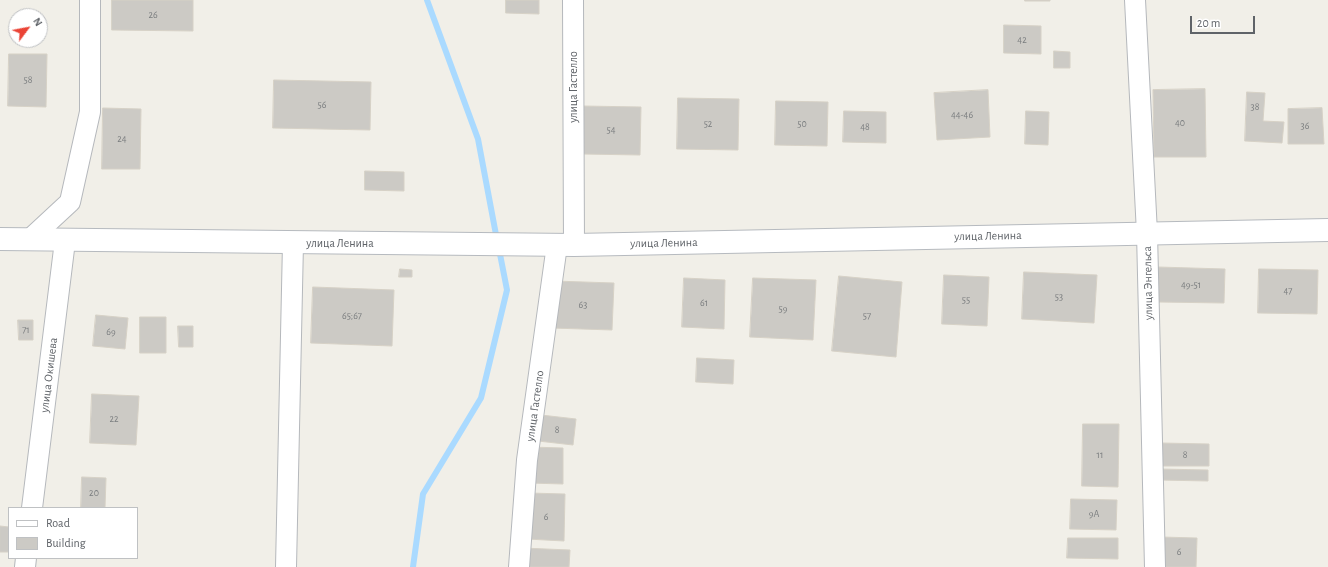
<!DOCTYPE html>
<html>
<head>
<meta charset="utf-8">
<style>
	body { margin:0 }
	#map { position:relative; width:1328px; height:567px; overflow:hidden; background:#f1efe8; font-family:"Alegreya Sans",sans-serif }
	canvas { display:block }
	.legend { position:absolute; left:8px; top:507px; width:130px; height:52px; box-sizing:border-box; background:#fff; border:1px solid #bfc1c3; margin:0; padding:5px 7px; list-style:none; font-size:12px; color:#5f6368 }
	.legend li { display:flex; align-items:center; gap:8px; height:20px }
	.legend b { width:20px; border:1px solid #bfc1c3 }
	.north { position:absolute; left:8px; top:8px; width:40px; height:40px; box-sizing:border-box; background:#fff; border:1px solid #bfc1c3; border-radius:50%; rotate:58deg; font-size:11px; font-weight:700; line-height:16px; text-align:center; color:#5f6368 }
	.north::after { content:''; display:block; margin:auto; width:14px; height:18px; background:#ea4335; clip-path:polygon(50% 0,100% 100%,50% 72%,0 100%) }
	.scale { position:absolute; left:1190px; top:16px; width:65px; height:18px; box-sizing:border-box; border:2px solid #5f6368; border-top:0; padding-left:5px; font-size:12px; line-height:14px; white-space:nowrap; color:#5f6368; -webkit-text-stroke:3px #fff; paint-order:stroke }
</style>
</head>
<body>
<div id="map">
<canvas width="1328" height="567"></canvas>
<ul class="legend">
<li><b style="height:5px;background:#fff"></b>Road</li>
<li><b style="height:11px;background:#cccac5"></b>Building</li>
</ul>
<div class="north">N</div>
<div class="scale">20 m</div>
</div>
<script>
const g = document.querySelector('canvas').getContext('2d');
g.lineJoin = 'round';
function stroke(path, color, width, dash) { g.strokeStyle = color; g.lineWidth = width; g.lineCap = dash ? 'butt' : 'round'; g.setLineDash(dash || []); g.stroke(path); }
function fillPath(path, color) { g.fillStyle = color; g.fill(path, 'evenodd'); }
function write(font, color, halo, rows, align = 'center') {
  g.font = font + ' "Alegreya Sans",sans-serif'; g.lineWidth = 3; g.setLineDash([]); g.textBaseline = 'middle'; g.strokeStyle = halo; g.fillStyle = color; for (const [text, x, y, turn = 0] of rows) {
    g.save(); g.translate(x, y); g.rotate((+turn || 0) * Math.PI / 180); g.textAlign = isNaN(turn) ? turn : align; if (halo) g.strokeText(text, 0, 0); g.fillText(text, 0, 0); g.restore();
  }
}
stroke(new Path2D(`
	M427,0l51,139 19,101
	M413,567l10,-73 58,-96 26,-108 -8,-41`), '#aadaff', 6);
const building = new Path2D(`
	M112,0h81v31l-81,-1z
	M506,0h33v14l-33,-1z
	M1025,0h25v1h-25z
	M1004,25l37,1v28l-37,-1z
	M1054,51l16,1v16h-16z
	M9,54h38l-1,53 -38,-1z
	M274,80l97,2 -1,48 -97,-2z
	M1205,89l1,68h-52l-1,-67z
	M988,90l2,47 -53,3 -3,-47z
	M1247,92l18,1 -2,28 21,1 -2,21 -37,-2z
	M678,98l61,1 -1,51 -61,-1z
	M776,101l52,1 -1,44 -52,-1z
	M583,106l58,1 -1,48 -58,-1z
	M103,108l38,1 -1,60h-38z
	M1322,108l2,36h-36v-35z
	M844,111l42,1v31l-43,-1z
	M1026,111l23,1 -1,33 -23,-1z
	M365,171l39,1v19l-39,-1z
	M1158,267l67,2 -1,34 -66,-1z
	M400,269l12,1v7h-13z
	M1259,269l59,1 -1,44 -59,-1z
	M1024,272l73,3 -3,48 -72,-4z
	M944,275l45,2 -2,49 -45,-2z
	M839,276l63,6 -6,75 -64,-6z
	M684,278l41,2 -1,49 -42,-2z
	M753,278l63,2 -3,60 -63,-3z
	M554,281l60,2 -2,47 -60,-2z
	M313,287l81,3 -2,56 -81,-3z
	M96,315l32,3 -3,31 -32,-3z
	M140,317h26v36h-26z
	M18,320h15v20h-14z
	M178,326h15v21h-14z
	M697,358l37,2 -1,24 -37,-2z
	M92,394l47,2 -3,49 -46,-2z
	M541,415l35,4 -3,26 -35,-4z
	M1083,424h36l-1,63 -36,-1z
	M1161,443l48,1v22h-49z
	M530,447l33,1v36l-34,-1z
	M1159,469l49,1v11l-49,-1z
	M82,477l24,1 -1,30h-24z
	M529,493l36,1 -1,47 -37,-2z
	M1071,499l46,1 -1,30 -46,-1z
	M0,526l9,1v25h-9z
	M1161,537l36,1 -1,29h-35z
	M1068,538h50v21l-51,-1z
	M522,548l48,2 -1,17h-48z`);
fillPath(building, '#cccac5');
stroke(building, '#d6d1c6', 1);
const street = new Path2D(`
	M573,0l1,245
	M1135,0l12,233 8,334
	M29,240l41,-38 20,-90v-112
	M32,508l33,-267
	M25,567l1,-9
	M286,567l7,-324
	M519,567l8,-107 30,-215`);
const secondary = new Path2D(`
	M0,239l574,6 754,-15`);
stroke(street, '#b5b8bc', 22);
stroke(secondary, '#b6babf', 24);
stroke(street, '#fff', 20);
stroke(secondary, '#fff', 22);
write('10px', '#7a7d7f', null, [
	["26",153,15],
	["42",1022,40],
	["58",28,80],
	["56",322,105],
	["38",1255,107],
	["44-46",962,115],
	["40",1180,123],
	["52",708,124],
	["50",802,124],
	["36",1305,126],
	["48",865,127],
	["54",611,130],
	["24",122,139],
	["49-51",1191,285],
	["47",1288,291],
	["53",1059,297],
	["55",966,300],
	["61",704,303],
	["63",583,305],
	["59",783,309],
	["65;67",352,316],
	["57",867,316],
	["71",26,330],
	["69",111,332],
	["22",114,419],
	["8",557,430],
	["11",1100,455],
	["8",1185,455],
	["20",94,493],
	["9А",1094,514],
	["6",546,517],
	["6",1179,552]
]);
write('12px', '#5f6368', '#fff', [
	["улица Гастелло",573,87,-90],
	["улица Ленина",988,236,-1],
	["улица Ленина",340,243],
	["улица Ленина",664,243,-1],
	["улица Энгельса",1148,283,-91],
	["улица Окишева",49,375,-83],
	["улица Гастелло",535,406,-82]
]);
</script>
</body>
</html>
